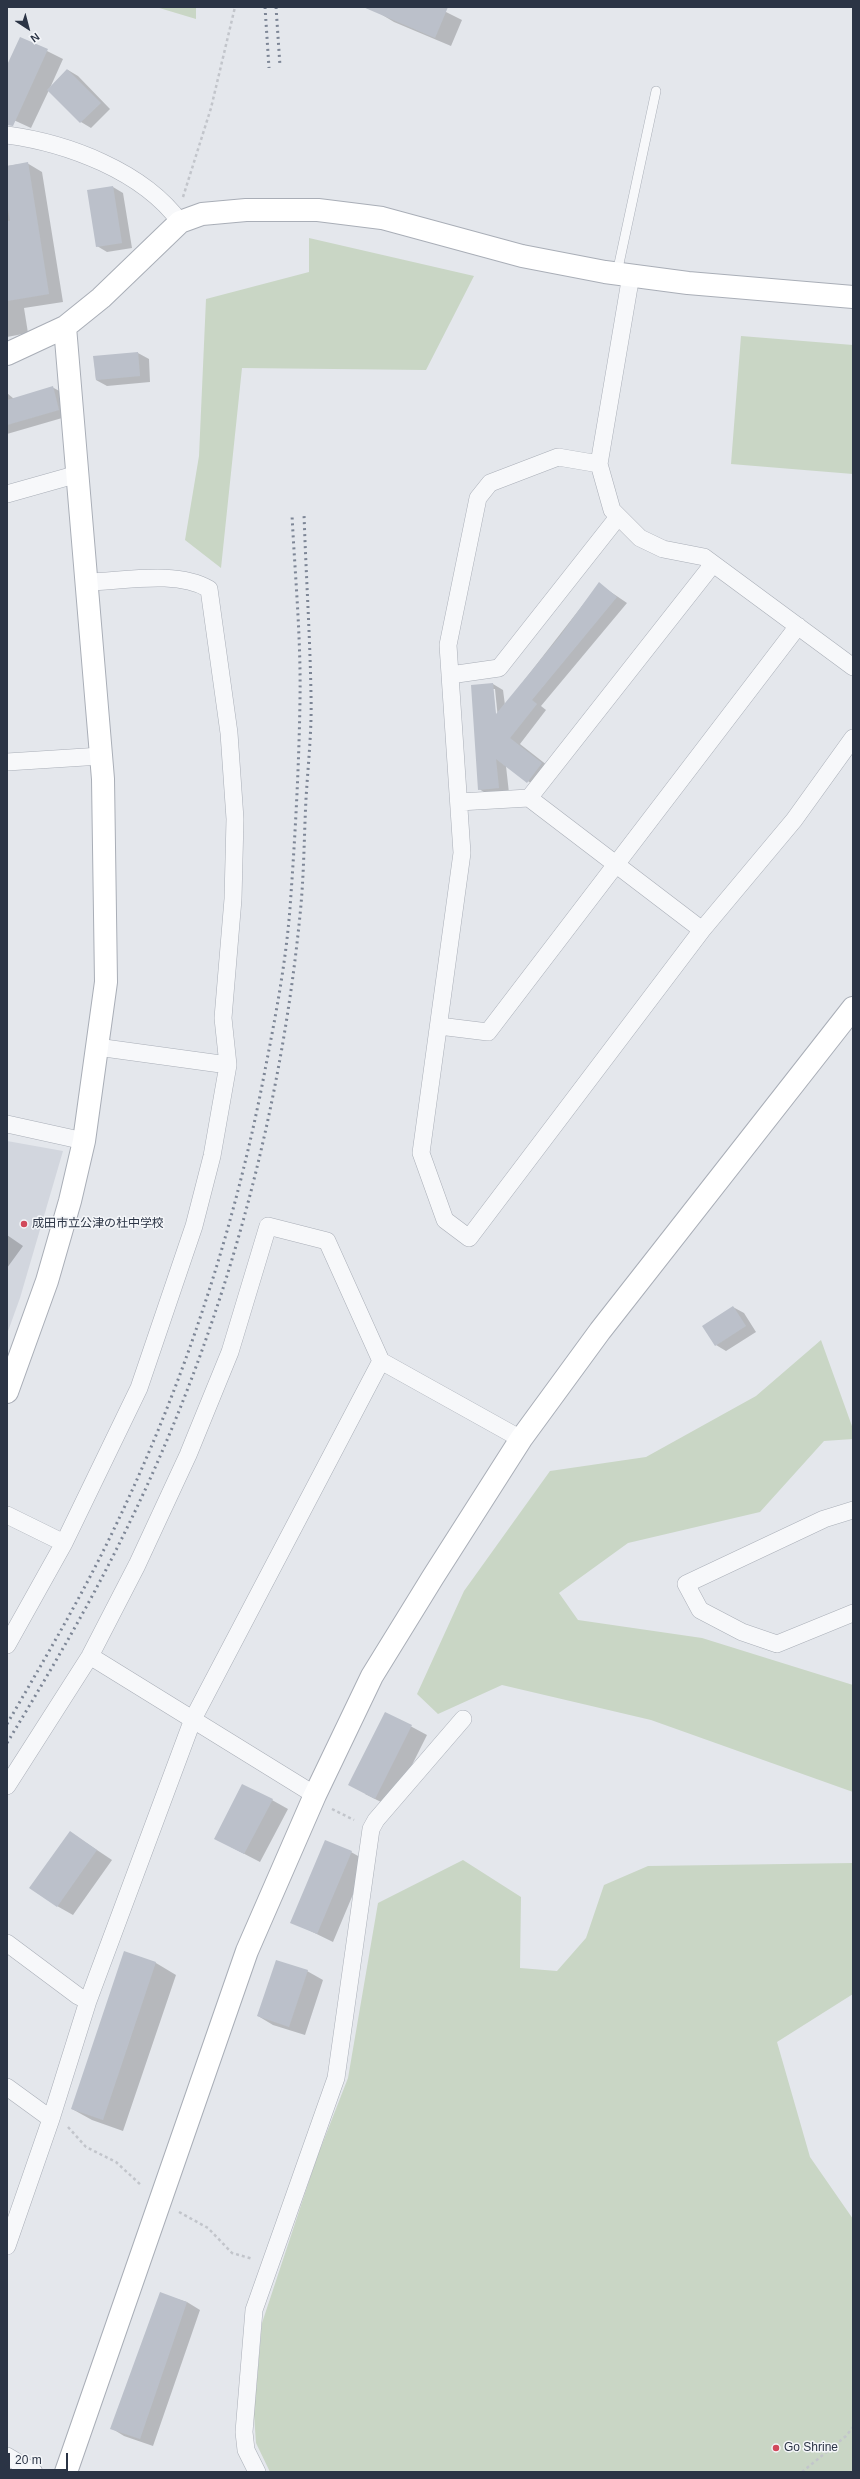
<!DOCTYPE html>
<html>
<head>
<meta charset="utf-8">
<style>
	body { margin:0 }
	#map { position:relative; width:860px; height:2479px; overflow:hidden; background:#e4e7ec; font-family:Arial,sans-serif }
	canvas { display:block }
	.frame { position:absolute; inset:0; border:8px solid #2b3445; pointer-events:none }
	.north { position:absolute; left:8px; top:8px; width:40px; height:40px; -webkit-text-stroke:3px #f4f6f9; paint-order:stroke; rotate:144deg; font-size:11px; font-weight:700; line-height:16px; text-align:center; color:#2b3445 }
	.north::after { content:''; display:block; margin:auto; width:14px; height:18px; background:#2b3445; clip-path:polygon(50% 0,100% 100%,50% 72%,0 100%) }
	.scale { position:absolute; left:8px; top:2453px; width:60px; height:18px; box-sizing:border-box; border:2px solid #2b3445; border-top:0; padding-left:5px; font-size:12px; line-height:14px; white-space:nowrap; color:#2b3445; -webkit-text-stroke:3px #f4f6f9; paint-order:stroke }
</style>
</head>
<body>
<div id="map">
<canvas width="860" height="2479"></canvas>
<div class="frame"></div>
<div class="north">N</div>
<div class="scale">20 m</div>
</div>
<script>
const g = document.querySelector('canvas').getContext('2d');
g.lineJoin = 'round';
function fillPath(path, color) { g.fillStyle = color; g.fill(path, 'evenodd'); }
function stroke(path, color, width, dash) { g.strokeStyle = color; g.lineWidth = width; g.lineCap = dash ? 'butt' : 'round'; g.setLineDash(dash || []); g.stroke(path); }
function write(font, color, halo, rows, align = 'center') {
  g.font = font + ' Arial,"Noto Sans JP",sans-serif'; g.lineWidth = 3; g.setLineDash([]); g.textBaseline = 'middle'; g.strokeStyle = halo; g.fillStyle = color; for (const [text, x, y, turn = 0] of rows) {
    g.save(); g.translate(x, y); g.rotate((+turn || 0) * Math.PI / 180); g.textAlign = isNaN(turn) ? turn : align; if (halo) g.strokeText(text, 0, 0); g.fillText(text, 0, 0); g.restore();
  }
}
fillPath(new Path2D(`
	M7,1141l56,10 -43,147 -13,36z`), '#d2d6de');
fillPath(new Path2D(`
	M156,7h40v12z
	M309,238l165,38 -48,94 -184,-2 -21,200 -36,-28 14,-84 7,-157 103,-27z
	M741,336l112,9v129l-122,-10z
	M821,1340l32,89v10l-29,2 -64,71 -132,31 -69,50 19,27 124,18 151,47v107l-202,-72 -149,-35 -64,29 -21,-20 47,-103 86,-120 96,-14 110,-61z
	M463,1860l58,37 -1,71 37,3 29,-33 18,-53 44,-19 205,-3v131l-76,48 33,115 43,62v253h-583l-14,-29 -2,-29 8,-91 54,-163 32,-82 30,-175z`), '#c9d6c5');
fillPath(new Path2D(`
	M381,7h55l26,13 -11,26 -57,-24 -15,-9z
	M21,38l42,21 -13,29 18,-18 10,6 32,33 -19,19 -10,-6 -32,-32 -18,38 -24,-11v-49z
	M27,163l15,9 21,130 -39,6 4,25 -21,4v-171z
	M113,187l10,6 9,55 -25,4 -10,-6z
	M138,353l11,6 1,23 -43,4 -11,-6 -2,-23z
	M52,387l11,6 6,23 -62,18v-41l7,6z
	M599,584l28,19 -86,103 5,4 -26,34 32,25 -14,19 -32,-22 3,27 -20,2 -10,-6 14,-105 10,6 2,15zM493,689h2l3,30h-2z
	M7,1235l16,11 -16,22z
	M733,1307l11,6 12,19 -30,19 -10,-6z
	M386,1713l41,22 -36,72 -26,-13z
	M272,1800l16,9 -28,53 -29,-15z
	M70,1832l42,28 -39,55 -16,-9z
	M351,1852l16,9 -34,81 -41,-20z
	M125,1953l31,10 20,12 -53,156 -31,-11 -20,-11z
	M307,1971l16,9 -18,55 -32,-10 -15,-9z
	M161,2294l26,8 13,8 -47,136 -29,-10 -13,-8z`), '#0003');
fillPath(new Path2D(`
	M363,7h85l-13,31z
	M20,37l28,12 -35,77 -6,-1v-60z
	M67,69l34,34 -21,20 -33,-33z
	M28,162l21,132 -42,7v-80h3l-3,-18v-37z
	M113,186l9,57 -26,4 -9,-57z
	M138,352l2,24 -44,4 -3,-24z
	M53,386l6,24 -52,15v-25z
	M599,582l18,15 -85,103 5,4 -27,34 32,25 -15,20 -31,-24 3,29 -21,2 -7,-105 22,-2 3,31 64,-78z
	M733,1306l13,20 -31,20 -13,-20z
	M385,1712l27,13 -37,74 -27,-14z
	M242,1784l31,15 -29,55 -30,-15z
	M70,1831l27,19 -40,57 -28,-19z
	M325,1840l27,11 -35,83 -27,-11z
	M124,1951l32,11 -53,158 -32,-11z
	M276,1960l32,10 -19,57 -32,-11z
	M160,2292l27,10 -47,137 -30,-10z`), '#bbc0ca');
const lane = new Path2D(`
	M617,273l39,-182`);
const street = new Path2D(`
	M7,135c60,8 136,36 173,87
	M631,275l-32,189 13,46 28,28 23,11 41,8 149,110
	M599,464l-41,-7 -68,26 -12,15 -30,147 14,208 -41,300 24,67 24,18 233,-308 92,-110 59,-82
	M7,494l71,-20
	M450,675l49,-7 119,-151
	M7,762l94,-6
	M529,798l173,132
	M459,802l70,-4 184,-234
	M439,1026l49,6 310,-406
	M97,1047l131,18
	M7,1124l77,17
	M853,1510l-29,9 -138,65 14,26 42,22 35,12 76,-31
	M7,1515l57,28
	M7,1645l57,-102 75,-155 55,-162 18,-70 16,-91 -5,-47 10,-119 2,-80 -6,-86 -20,-144c-32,-19 -85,-8 -121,-7
	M90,1656l225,139
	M7,1786l83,-130 47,-91 51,-110 42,-103 38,-126 59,15 54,120 140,78
	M7,1943l71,53 10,5
	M7,2087l44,32
	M7,2246l44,-127 37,-118 105,-282 188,-358
	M7,2456l27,16
	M257,2472l-11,-22 -2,-18 10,-122 82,-232 35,-249 5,-9 87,-101`);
const secondary = new Path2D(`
	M7,354l58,-27 36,-29 79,-76 22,-8 44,-4h72l64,8 140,38 83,16 83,11 165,14
	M7,1392l40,-111 23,-80 14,-60 22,-159 -3,-203 -38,-452
	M66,2472l181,-521 68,-156 57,-119 61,-99 88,-138 79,-108 253,-323`);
stroke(lane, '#a9aeb7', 10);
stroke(street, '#a9aeb7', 18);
stroke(secondary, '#a9aeb7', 24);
stroke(new Path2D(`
	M183,197l28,-89 24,-101
	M332,1809l22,11
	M68,2127l18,20 30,15 26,24
	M179,2212l29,16 24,25 21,6
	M802,2472l44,-36 7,-9`), '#c2c5cb', 2.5, [3, 3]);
stroke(lane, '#f7f8fa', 9);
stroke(street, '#f7f8fa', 17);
stroke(secondary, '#fff', 22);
stroke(new Path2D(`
	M265,7l4,61
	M276,7l4,59
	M7,1724c37,-64 75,-128 107,-195 71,-147 122,-304 152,-464 10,-51 20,-104 24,-157 5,-69 9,-140 10,-209 1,-61 -5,-124 -8,-184
	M7,1743c41,-68 82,-137 117,-209 95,-192 155,-405 176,-619 4,-38 4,-77 6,-116 2,-34 6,-69 5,-104 -1,-60 -5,-120 -7,-181`), '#7d8696', 3, [2, 4]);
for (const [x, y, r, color] of [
	[24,1224,4,"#d1495b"],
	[776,2448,4,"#d1495b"]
]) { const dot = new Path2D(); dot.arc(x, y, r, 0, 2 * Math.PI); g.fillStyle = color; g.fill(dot); stroke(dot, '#f4f6f9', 1.5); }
write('12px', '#2b3445', '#f4f6f9', [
	["成田市立公津の杜中学校",32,1224],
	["Go Shrine",784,2448]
], 'left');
</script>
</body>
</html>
